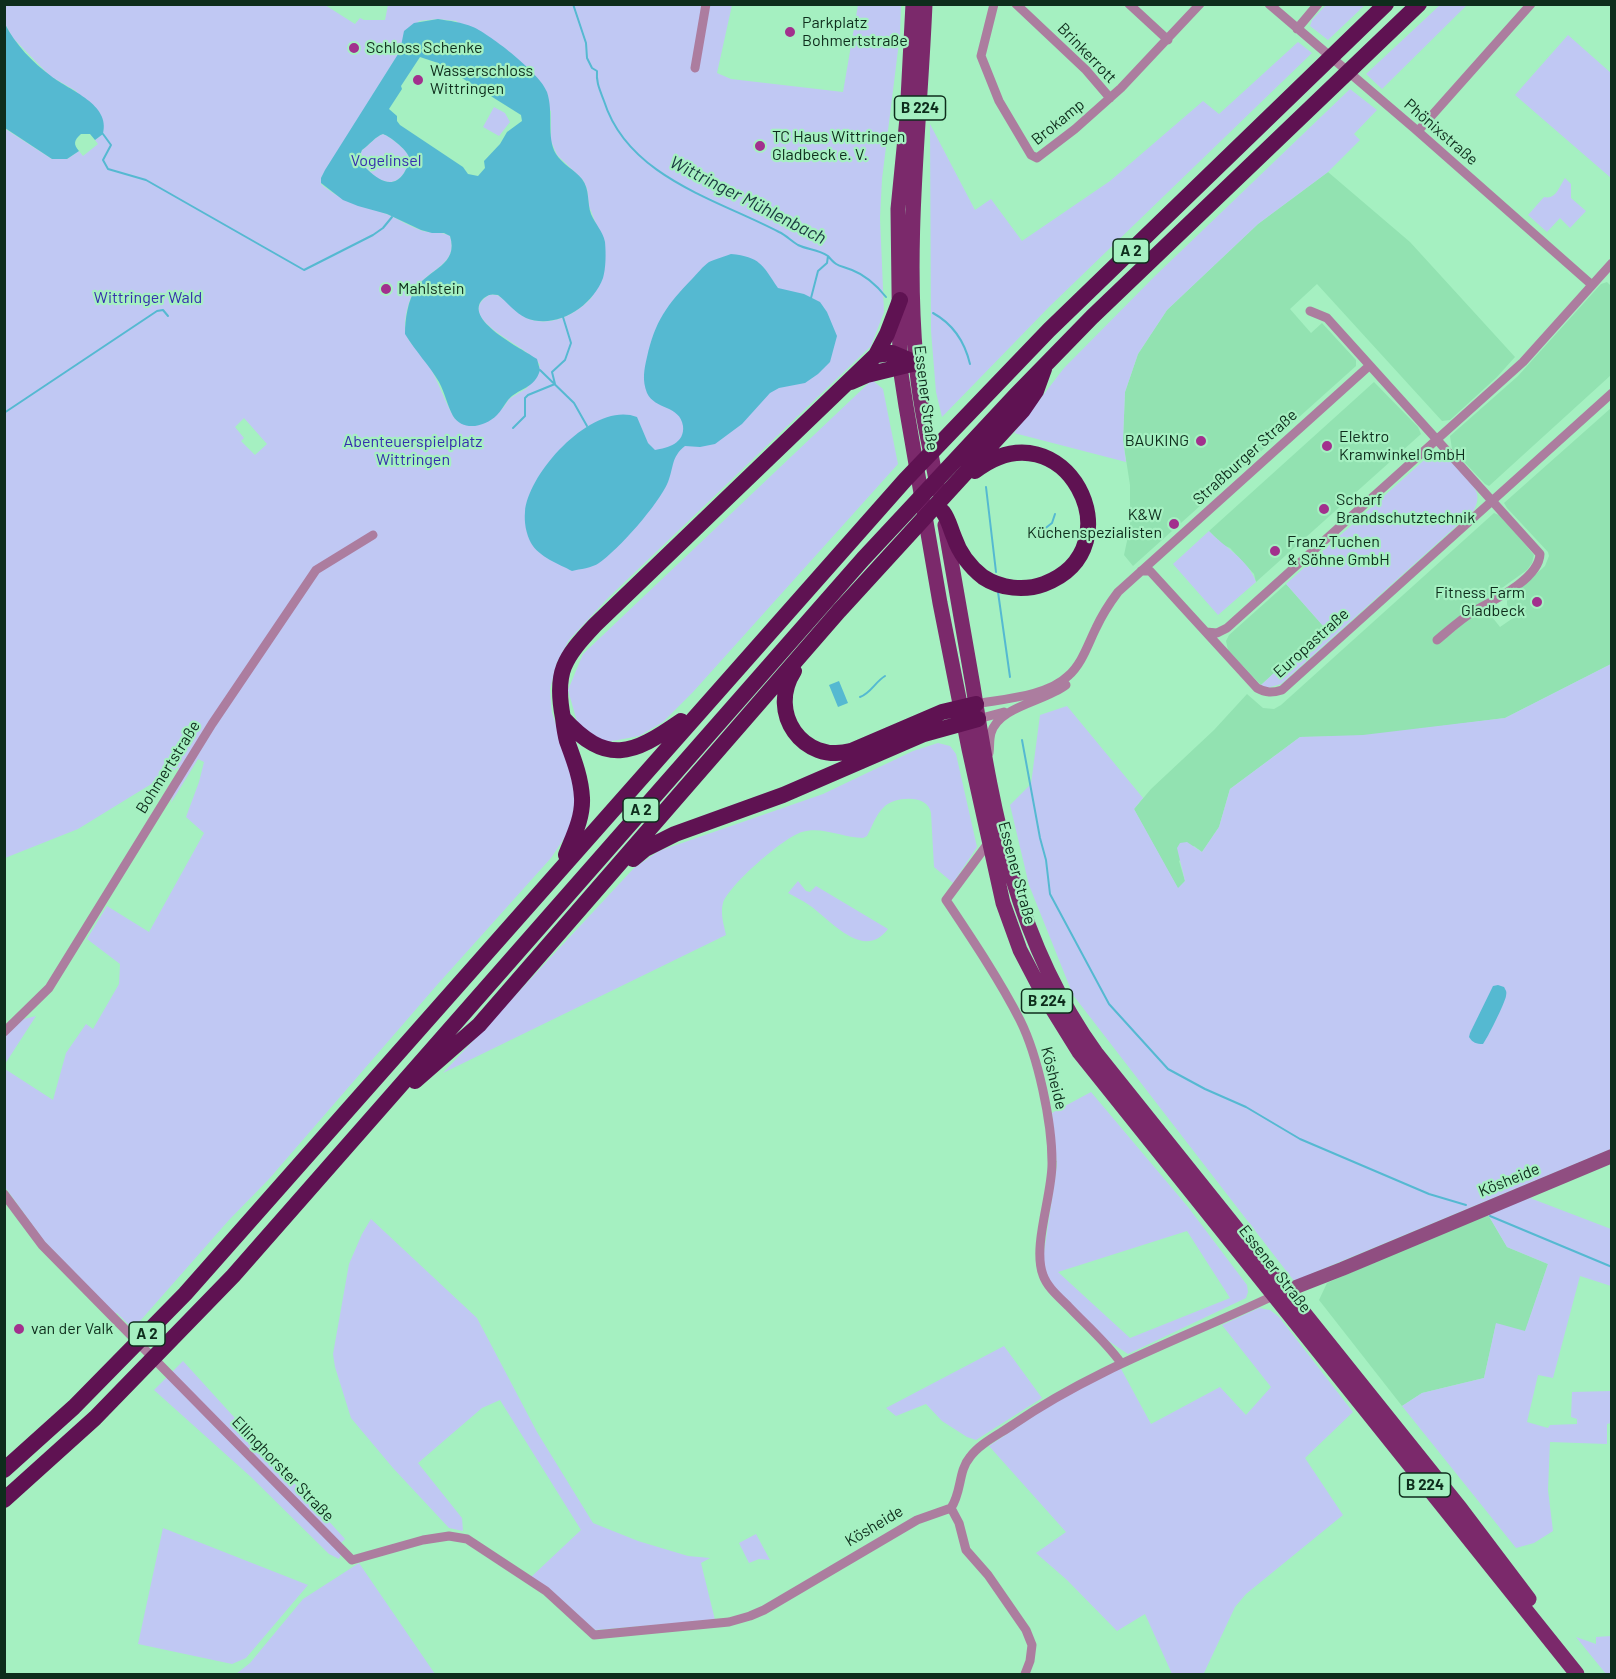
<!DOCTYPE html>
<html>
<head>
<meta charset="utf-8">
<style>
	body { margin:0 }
	#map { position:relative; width:1616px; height:1679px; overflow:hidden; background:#a5f0c1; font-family:Barlow,sans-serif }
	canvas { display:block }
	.frame { position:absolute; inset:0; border:6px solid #0e2d1c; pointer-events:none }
</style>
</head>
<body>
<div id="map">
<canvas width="1616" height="1679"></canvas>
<div class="frame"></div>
</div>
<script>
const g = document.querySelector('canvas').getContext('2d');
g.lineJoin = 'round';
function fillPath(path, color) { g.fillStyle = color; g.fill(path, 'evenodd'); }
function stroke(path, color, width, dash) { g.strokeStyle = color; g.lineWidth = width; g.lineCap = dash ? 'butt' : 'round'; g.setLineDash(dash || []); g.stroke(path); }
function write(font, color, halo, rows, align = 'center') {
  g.font = font + ' Barlow,sans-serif'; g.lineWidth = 4.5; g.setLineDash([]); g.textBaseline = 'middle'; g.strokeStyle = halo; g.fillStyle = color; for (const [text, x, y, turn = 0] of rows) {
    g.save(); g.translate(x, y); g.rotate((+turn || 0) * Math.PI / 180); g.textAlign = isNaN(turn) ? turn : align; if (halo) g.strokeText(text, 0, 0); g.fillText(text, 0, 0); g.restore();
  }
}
fillPath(new Path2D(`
	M1328,172l82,70 105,115 -18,20 -47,43 -8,1 -125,-137 -27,25 21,24 11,-10 34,37v6l-223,200 -9,-11 6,-28v-42l-7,-45 2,-48 13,-38 29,-44 91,-86z
	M1607,282l4,4v89l-122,111 -4,-2 -33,-35 -2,-13 68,-60 83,-92z
	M1374,382l44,45 3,7 -165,148 -2,-8 -24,-26 -7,-3 -14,-14z
	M1611,408v256l-106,54 -142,18 -63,1 -70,52 -11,38 -17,25 -8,-6 -15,15 6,20 -7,8 -44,-80 17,-20 63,-59 33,-36 16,14 11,1 7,-4 213,-192 7,3 33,39 -2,8 -5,7 -46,33 19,24 16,-11 -9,-11v-5l38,-34 4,-10 -1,-4 -41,-44 -3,-5z
	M1286,584l38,43 -63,58 -33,-35 -2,-9 3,-6z
	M1487,1213l20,34 41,17 -23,68 -29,-8 -12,54 -62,15 -20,13 -83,-106 8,-17z`), '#92e2b1');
fillPath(new Path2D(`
	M5,5h320l30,19 5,-6 4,2h21l3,-15 5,1 1,-1h338l-15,68 14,6 112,13 15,-87h43l-1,29 -18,145 -2,39 4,94 -13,34 -263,252 -39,42 -12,22 -7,27 2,24 21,61 2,26 -4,28 -20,30 -114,127 -168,194 -40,41 -96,109 -16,-16 -2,1 -71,-73 -39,-54v-118l48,31 13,-47 20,-29 7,5 26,-45 1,-20 -33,-25 20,-33 42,26 55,-99 -18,-16 13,-35 5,-20 -6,-3 -27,44 8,-36 -101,62 -73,29 -1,-730 48,31h15l12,-8 4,5 15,-12 -3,-4 8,-6 -27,-43 -26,-15 -37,-38 -8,-14zM438,19l18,2 95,90v30l6,14 26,25 4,9 2,17 7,18 -4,73c-17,19 -48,34 -72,17 -10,-7 -18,-22 -31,-19 -39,24 43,52 51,70l-13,23 -18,11 -6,9 -48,11c-10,-17 -17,-38 -26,-54 -7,-13 -24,-22 -24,-39 0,-13 5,-30 12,-40 14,-17 42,-23 33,-50 -8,-5 -18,-2 -27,-5 -12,-4 -23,-11 -34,-16 -27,-11 -45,-11 -68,-31v-6l98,-157zM244,418l23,26 -12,11 -14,-14 3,-3 -9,-11z
	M1326,5v-1l39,1 -37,35 -18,-14 2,-6z
	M1440,5h27l-85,84 -16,-15z
	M1568,35l43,38v105l-96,-83z
	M1298,42l14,11 -263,254 -107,110 -6,-25 -5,-61 -1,-207 45,86 16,-11 31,42 88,-60 93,-80 16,13z
	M1350,89l27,21 -23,24 6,6 -32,32 -70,52 -91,86 -29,44 -13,38 -2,48 3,22 -112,-29 50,-65 91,-92z
	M494,107l11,6 5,9 -11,14 -16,-9z
	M383,134c8,3 26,17 27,26 0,4 -4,9 -6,13 -11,16 -25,8 -36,-3 -7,-6 -10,-12 -6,-20 7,-5 14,-14 21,-16z
	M1565,178l6,6v14l15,13 -16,17 -10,-10 -13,14 -19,-17 16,-18c12,3 15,-10 21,-19z
	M872,380l11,9 15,75 -205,228 -30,30 -24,14 -37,7 -24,-18 -10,-35 15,-36z
	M1438,452c10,4 33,28 38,39 3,6 1,13 -2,19l-193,174 -14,4 -6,-3 63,-58 -38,-43 146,-131z
	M1209,531c15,16 40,29 47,51l-38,33 -45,-51z
	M1611,664v485l-317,132 -221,-286 -44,-110 -19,-80 21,-21 9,-69 27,-9 76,92 -9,11 44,79 7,-7 -8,-33 3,-5 7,-1 15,10 17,-25 11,-38 70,-52 63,-2 142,-17z
	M938,743l12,3 6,8 21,93 -24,36 -19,-16 -3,-54c-3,-20 -38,-16 -47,-6 -8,7 -12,20 -17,29l-4,2c-20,0 -41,-12 -61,-6 -18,5 -73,53 -79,71 -3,11 1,22 3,32l-283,138 191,-205 25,-17 164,-57 90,-43z
	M798,881l8,10 4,1 6,-6 72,43c-25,33 -58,-10 -79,-24 -7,-5 -14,-8 -21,-12z
	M36,1016l-31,48 1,-31 18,-14z
	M1091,1092l97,115 59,78 1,7 -2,6 -118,56 -21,-14 -54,-54 -8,-13 -2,-14 14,-94 -5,-52zM1187,1231l43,67 -100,40 -72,-66z
	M1530,1198l81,31v57l-31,-10 -27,102 -15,-3 -11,47 21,6 2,-3 27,-1v-5l-6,-2 1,-25 39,-1v32l-4,1v20l-57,-2 -2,48 5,41 -19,12 -18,5 -114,-142 20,-13 62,-15 12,-55 29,8 23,-67 -41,-17 -20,-34z
	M371,1219l106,99 60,114 56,91 45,18 50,15 22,2 -9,5 14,57 -120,10 -64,-53 50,-47 -81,-130 -18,8 -64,55 44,55 1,13 -14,-3 -56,-60 -42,-50 -16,-51 -2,-13 16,-90 13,-30z
	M1259,1308l11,2 9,7 74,95 -48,46 38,57 -97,79 -11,13 -31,66 -32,1 -27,-60 -28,17 -50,-51 -31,-27 30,-21 -77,-86 61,-41 70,-38 31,57 69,-37 26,28 25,-28 -49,-62z
	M1004,1346l38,52 -66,42 -9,-3 -25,-16 -16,-17 -30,12 -10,-8z
	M183,1361l162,178 -9,9 5,6 -2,5 -10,-5 -78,-77 -97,-87z
	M163,1528l145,57 -62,73 -14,6 -94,-20z
	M756,1534l14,26 -11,-1 -10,4 -10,-20z
	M359,1563l76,111h-199l14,-11 53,-64z
	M1611,1636v38h-5l-30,-37 20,7v-7z`), '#c0c8f3');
fillPath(new Path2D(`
	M438,19c12,2 23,3 35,8 18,8 68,47 74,65 7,21 -1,45 9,62 6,10 19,16 26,25 8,10 5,24 9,35 4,10 12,17 14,28 1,11 1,26 -2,36 -11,29 -47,52 -77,40 -11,-5 -19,-16 -28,-23 -6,-1 -9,-1 -14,3 -24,21 39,51 53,61l3,11c-5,19 -22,18 -32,30 -4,5 -7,11 -11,15 -12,12 -34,17 -44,1 -6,-11 -8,-23 -14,-34 -10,-17 -23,-30 -34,-48 0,-15 3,-34 11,-46 13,-19 43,-23 34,-52l-6,-3h-12l-11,-3 -34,-16 -29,-8 -15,-6 -22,-17v-5l4,-8 75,-119 4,-20 10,-8zM420,57l18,6 83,52 1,6 -15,11 -7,12 -16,17 1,7 -7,8 -10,-2 -5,-7 -63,-42 -3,-4v-5l-8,-7 13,-20 -1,-3zM383,134c8,3 26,17 27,26 0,4 -4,9 -6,13 -11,16 -24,8 -36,-3 -7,-6 -10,-12 -6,-20 7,-5 14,-14 21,-16z
	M5,24c10,20 28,39 46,52 19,15 60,28 52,58l-8,6 -5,-6h-9c-7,6 -8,10 -2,17l-12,8h-15l-47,-31z
	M731,254c29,3 31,10 47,34l26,6 16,8 7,10 10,24 -7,26 -12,12 -13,9 -26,5 -9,5 -28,31 -27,20 -15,3 -15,-1c-14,11 -11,21 -17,36 -9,22 -50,68 -69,81 -7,5 -19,6 -27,8 -13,-7 -33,-14 -41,-28 -5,-9 -7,-21 -6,-31 3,-40 69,-112 112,-95l11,26 7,7c13,-2 30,-7 28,-24 -3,-21 -28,-16 -36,-33 -5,-13 -3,-23 0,-36 8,-36 20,-52 45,-78 5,-5 11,-13 17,-17 6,-3 15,-5 22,-8z
	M839,681l9,22 -10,4 -9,-22z
	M1498,985l6,2c2,4 3,4 2,9 -1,7 -19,43 -23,48 -7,0 -10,-1 -14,-7l1,-4 23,-47z`), '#55b9d1');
stroke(new Path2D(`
	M573,4l13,39 1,15 5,10 5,3c-1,12 3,19 7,30 24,76 112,98 175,131 7,3 12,9 19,13 10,5 20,4 30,11l-1,7 -9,8 -7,27
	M103,134l8,11 -8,15 5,9 38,11 158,90 69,-35 10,-7 9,-11
	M828,256c9,11 11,9 24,14 13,5 26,17 34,27
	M933,313c20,11 32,30 37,51
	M540,370l34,33 13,23
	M4,413l153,-102 6,-1 5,6
	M513,428l12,-12v-18l3,-3 27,-11 -3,-12 13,-12 6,-17 -8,-26
	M986,487l10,85
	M1038,534l14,-11 3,-9
	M998,592l12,85
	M860,697c11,-4 15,-15 25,-21
	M1022,740l18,98 6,22 4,34 59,110 59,65 37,20 41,18 54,32 129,55 37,11
	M1490,1216l122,51`), '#55b9d1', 2);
stroke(new Path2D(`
	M994,4l-13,52 18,45 32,54 6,3 38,-29 46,-41 79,-84
	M1016,4l70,66 24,28
	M1129,4l39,36
	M1269,4l145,124 178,157
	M1297,29l21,-25
	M695,68l11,-64
	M1418,131l113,-127
	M1310,311l17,7 213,236c-1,25 -46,46 -66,57 -13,8 -25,19 -37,29
	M1141,571h9l107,117c9,5 15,5 25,2l330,-297
	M1206,632l11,1 10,-5 296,-266 89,-99
	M976,704c27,-5 72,-8 92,-28 14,-12 20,-32 28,-48 6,-13 13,-24 22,-36l251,-226
	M978,719l26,-7
	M989,753c1,-6 0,-13 2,-20 8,-27 53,-31 75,-48
	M989,842l-43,58c26,39 53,79 74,120 18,36 32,102 32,142 1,31 -20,84 -9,113 4,12 16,22 25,31 18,19 38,36 53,57
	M4,1032l45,-44 163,-264 104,-154 57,-35
	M4,1194l38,51 310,315 71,-20 26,-4 18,3 79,52 48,44 135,-13 21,-6 14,-6 153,-90 34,-12c11,-16 7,-37 19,-51 10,-14 30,-23 44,-33 82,-56 170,-86 259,-128
	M951,1508l8,15 7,27 22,25 38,55 6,15 -2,16 -5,13`), '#ac7d9f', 9);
stroke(new Path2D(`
	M1278,1294l64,-25 270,-113`), '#904e81', 14);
stroke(new Path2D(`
	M913,4l-6,114 -9,91 2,158 6,39 34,197 29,146 34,154 17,47 23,44 36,58 498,622
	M925,4c-5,119 -20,237 -9,356 3,43 14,87 22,130
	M945,525c9,54 19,108 28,161 21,132 43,256 123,367l365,456 68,90`), '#7b296b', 15);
stroke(new Path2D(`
	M876,355l16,-2 24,10
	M851,382l16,-7 49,-12
	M943,512c6,8 7,16 11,25 5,15 16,30 29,40 18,12 42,14 61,7 95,-36 20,-182 -69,-113
	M794,671c-27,42 9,93 57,80l91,-39 34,-8
	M563,718c44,48 69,37 118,3
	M566,855c7,-18 17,-37 16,-57 -1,-20 -8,-38 -15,-57 -2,-7 -3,-15 -4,-23 -9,-46 1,-60 32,-93l281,-270 11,-21 13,-34
	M633,859l12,-10 30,-15 108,-39 141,-61 54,-15
	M415,1081l64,-56 360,-414 184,-201 13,-19 8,-22
	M4,1470l70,-63 111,-113 720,-814 144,-150 337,-326
	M4,1500l91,-82 138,-142 630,-717 153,-164 76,-78 327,-313`), '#5f1252', 16);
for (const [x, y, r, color] of [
	[790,32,6,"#a2308d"],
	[354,48,6,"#a2308d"],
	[418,80,6,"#a2308d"],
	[760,146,6,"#a2308d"],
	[386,289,6,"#a2308d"],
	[1201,441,6,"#a2308d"],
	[1327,446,6,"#a2308d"],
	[1324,509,6,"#a2308d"],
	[1174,524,6,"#a2308d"],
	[1275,551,6,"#a2308d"],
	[1537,602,6,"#a2308d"],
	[19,1329,6,"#a2308d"]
]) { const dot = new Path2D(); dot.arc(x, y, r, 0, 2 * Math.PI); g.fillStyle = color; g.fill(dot); stroke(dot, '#a5f0c1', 2); }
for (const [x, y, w] of [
	[920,108,51],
	[1131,251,36],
	[641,810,36],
	[1047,1001,51],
	[147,1334,36],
	[1425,1485,51]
]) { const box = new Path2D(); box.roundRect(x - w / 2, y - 12, w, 24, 4.5); g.fillStyle = '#a5f0c1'; g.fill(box); stroke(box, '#0e2d1c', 1.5); }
write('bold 15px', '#0e2d1c', null, [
	["B 224",920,108],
	["A 2",1131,251],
	["A 2",641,810],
	["B 224",1047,1001],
	["A 2",147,1334],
	["B 224",1425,1485]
]);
write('16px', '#0e2d1c', '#a5f0c1', [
	["Parkplatz",802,23],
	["Bohmertstraße",802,41],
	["Schloss Schenke",366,48],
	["Wasserschloss",430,71],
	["Wittringen",430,89],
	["TC Haus Wittringen",772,137],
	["Gladbeck e. V.",772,155],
	["Mahlstein",398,289],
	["Elektro",1339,437],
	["Kramwinkel GmbH",1339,455],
	["BAUKING",1189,441,"right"],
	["Scharf",1336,500],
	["Brandschutztechnik",1336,518],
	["K&W",1162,515,"right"],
	["Küchenspezialisten",1162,533,"right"],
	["Franz Tuchen",1287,542],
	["& Söhne GmbH",1287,560],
	["Fitness Farm",1525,593,"right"],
	["Gladbeck",1525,611,"right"],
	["van der Valk",31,1329]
], 'left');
write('16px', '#0e2d1c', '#a5f0c1', [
	["Brinkerrott",1087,53,46],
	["Brokamp",1058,122,-39],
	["Phönixstraße",1441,132,41],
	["Essener Straße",926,398,83],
	["Straßburger Straße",1245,457,-42],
	["Europastraße",1311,643,-42],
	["Bohmertstraße",168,767,-58],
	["Essener Straße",1017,873,75],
	["Kösheide",1054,1078,76],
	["Kösheide",1509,1180,-22],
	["Essener Straße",1275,1269,52],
	["Ellinghorster Straße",283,1469,46],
	["Kösheide",874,1526,-31]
]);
write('16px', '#362dae', '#a5f0c1', [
	["Vogelinsel",386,161],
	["Wittringer Wald",148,298],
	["Abenteuerspielplatz",413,442],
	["Wittringen",413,460]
]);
write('italic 18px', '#1b3a41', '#a5f0c1', [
	["Wittringer Mühlenbach",748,200,27]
]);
</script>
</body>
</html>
